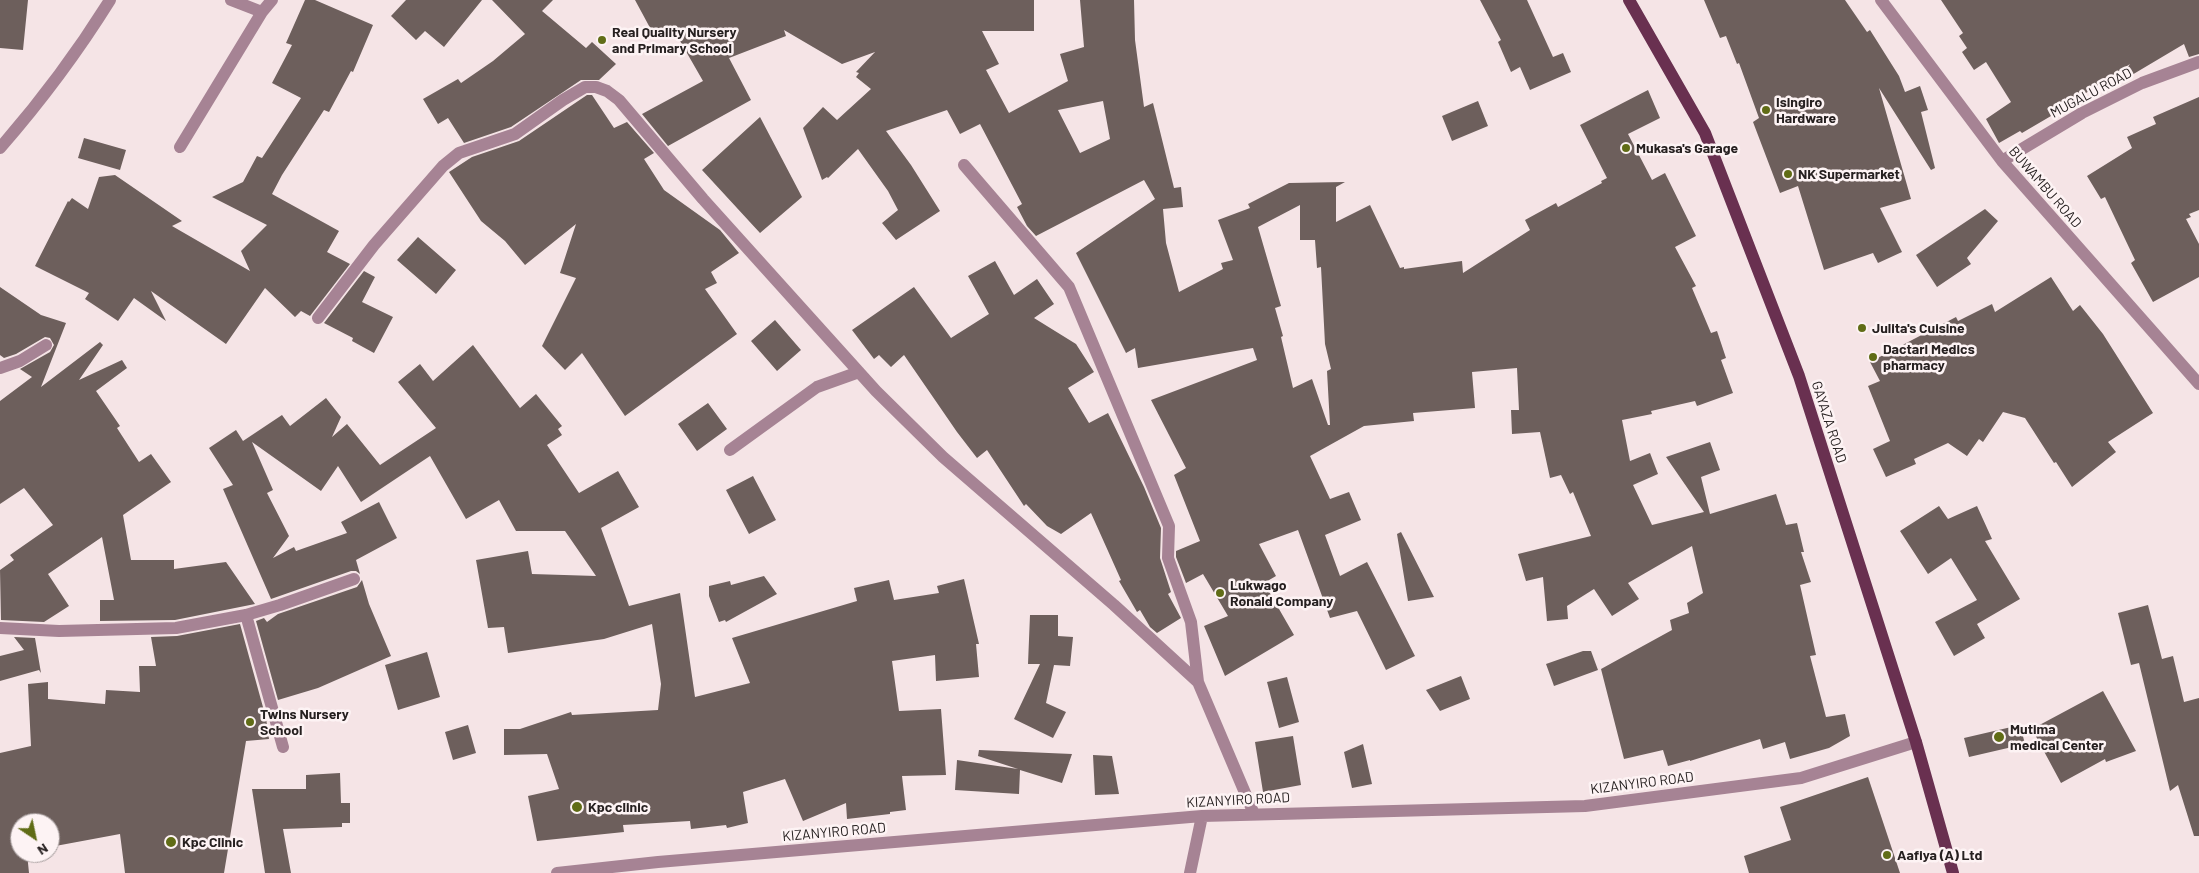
<!DOCTYPE html>
<html>
<head>
<meta charset="utf-8">
<style>
	body { margin:0 }
	#map { position:relative; width:2199px; height:873px; overflow:hidden; background:#f5e4e6; font-family:Barlow,sans-serif }
	canvas { display:block }
	.north { position:absolute; left:10px; top:813px; width:50px; height:50px; box-sizing:border-box; background:#fdf3f4; border:1px solid #a79f9f; border-radius:50%; rotate:146deg; font-size:14px; font-weight:700; line-height:20px; text-align:center; color:#262020 }
	.north::after { content:''; display:block; margin:auto; width:18px; height:22px; background:#606c16; clip-path:polygon(50% 0,100% 100%,50% 72%,0 100%) }
</style>
</head>
<body>
<div id="map">
<canvas width="2199" height="873"></canvas>
<div class="north">N</div>
</div>
<script>
const g = document.querySelector('canvas').getContext('2d');
g.lineJoin = 'round';
function fillPath(path, color) { g.fillStyle = color; g.fill(path, 'evenodd'); }
function stroke(path, color, width, dash) { g.strokeStyle = color; g.lineWidth = width; g.lineCap = dash ? 'butt' : 'round'; g.setLineDash(dash || []); g.stroke(path); }
function write(font, color, halo, rows, align = 'center') {
  g.font = font + ' Barlow,sans-serif'; g.lineWidth = 5; g.setLineDash([]); g.textBaseline = 'middle'; g.strokeStyle = halo; g.fillStyle = color; for (const [text, x, y, turn = 0] of rows) {
    g.save(); g.translate(x, y); g.rotate((+turn || 0) * Math.PI / 180); g.textAlign = isNaN(turn) ? turn : align; if (halo) g.strokeText(text, 0, 0); g.fillText(text, 0, 0); g.restore();
  }
}
fillPath(new Path2D(`
	M0,0h28l-5,50 -23,-2z
	M305,0h10l58,25 -20,47 -2,-1 -22,41 -5,-2 -42,65 -10,19 67,37 -12,21 23,12 -40,52 -9,-5 -6,6 -30,-29 -39,56 -75,-53 15,30 -32,-23 -16,23 -33,-22 4,-6 -54,-27 33,-65 1,1 3,-4 16,11 11,-32 16,-2 67,46 -10,5 78,45 -9,-20 26,-26 -55,-28 31,-15 14,-26 5,2 39,-60 -29,-15 20,-38 -6,-2z
	M406,0h76l-38,47 -19,-16 -9,9 -25,-24z
	M492,0h61l-11,11 44,37 6,-6 24,22 -17,16h-18l-70,47 -47,16 -16,-25 -10,6 -15,-25 35,-20 3,4 32,-22 32,-27z
	M635,0h399v31h-52l17,33 -13,6 23,43 59,-32 -8,-27 24,-7 -4,-47h54l1,40 9,67 9,-4 21,85 7,-1 2,20 -20,2 3,34 13,49 44,-23 -2,-6 12,-3 -15,-40 32,-12 -2,-4 41,-21 56,-1 -9,5v35l34,-17 30,63 4,-1v2l58,-8 1,12 67,-43 -5,-10 31,-17 2,4 44,-24 -1,-2 6,-3 -27,-53 68,-35 12,28 -32,16 24,46 13,-7 31,63 -21,11 21,39 -4,2 19,45 6,-2 9,27 -5,2 12,33 -36,13 -2,-5 -44,10 1,3 -30,6 8,41 20,-8 8,21 -25,11 19,40 52,-13 -38,-55 44,-15 10,28 -19,7 9,37 66,-20 10,31 11,-2 7,29h-3l10,30 -11,3 16,70 -6,1 16,61 19,-3 5,22 -21,12 -39,11 -5,-17 -22,7 -3,-10 -70,22v-1l-22,6 -5,-16 -39,9 -23,-90 71,-39 -2,-10 19,-7 -2,-10 16,-10 -11,-47 -64,37 11,16 -27,17 -18,-27 -27,17 1,13 -21,2 -4,-44 -17,4 -8,-27 73,-18 -18,-44 -3,2 -9,-19 -11,3 -10,-46 -28,2 -1,-24h8l-2,-42 -45,4 3,36 -62,5 1,8 -50,5 -54,30 20,43 19,-7 12,28 -36,15 15,41 27,-14 48,94 -29,14 -29,-59 -27,7 -32,-88 -39,14 17,32 -12,7 30,52 -69,41 -21,-50 24,-10 -25,-42 -17,9 -10,-26v-6l24,-10 -26,-66 12,-7 -35,-68 106,-40 -4,-12 -115,20 -3,-20 -9,5 -50,-100 79,-54 -11,-19 -108,56 -9,-10 -10,-19 5,-3 -42,-80 -20,10 -13,-24 -61,21 25,34 29,46 -44,29 -14,-17 16,-13 -10,-19 -30,-42 -30,29 -1,-1 -5,3 -19,-52 20,-21 14,13 34,-31 -15,-12 3,-4 -3,-1 19,-20 -33,12 -58,-34 2,6 -57,22 22,42 -83,46 -26,-32 61,-33 -31,-54 -17,10zM1103,101l7,38 -30,14 -22,-43zM1300,205v35h15l2,28 4,-1 4,77 6,25 -4,2 3,54h-2l-16,-46 -19,9 -12,-51 2,-1 -8,-28 6,-2 -23,-79z
	M1480,0h47l26,57 10,-4 8,19 -41,18 -10,-23 -9,5 -13,-30 3,-2z
	M1704,0h141l22,32 3,-2 29,46 6,16 15,-6 8,24 -7,2 14,56 -4,2 -52,-82 32,111 -31,9 22,44 -24,11 -5,-10 -49,17 -26,-84 -18,7 -27,-71 6,-4 -20,-55 -2,1 -11,-28 -6,2z
	M1941,0h258v54l-10,3 -5,-13 -69,41 15,-21 -79,52 -29,17 -2,-2 -21,12 -13,-24 25,-17 -25,-40 -12,8 -12,-18 5,-4 -8,-12 4,-3z
	M587,95h5l22,33 13,-6 27,31 -10,6 20,31 56,40 19,23 -28,19 6,11 -12,6 32,45 -112,82 -43,-63 -17,17 -23,-24 34,-68 -16,-5 16,-49 -51,41 -20,-24 -24,-20 -32,-49 23,-15 47,-16z
	M2199,97v113l-10,4 2,3 -5,2 13,25v33l-46,25 -22,-39 4,-3 -30,-63 -4,2 -14,-23 45,-28 -5,-11 29,-13 -3,-7z
	M1478,101l10,25 -36,15 -10,-25z
	M760,117l42,80 -42,36 -58,-63z
	M84,138l42,12 -6,20 -42,-12z
	M1985,209l13,12 -31,37 4,6 -34,23 -21,-32z
	M418,237l38,33 -20,24 -39,-34z
	M995,261l19,34 23,-16 17,25 -20,14 42,26 18,28 -26,16 21,35 19,-10 36,74 17,41 -1,30 11,34 -3,2 13,24 -24,15 -7,-6 -10,-17 -3,2 -18,-31 2,-1 -30,-67 -30,21 -14,-8 -21,-22 -2,2 -37,-56 -10,8 -20,-26 -53,-77 -13,12 -12,-12 -5,4 -22,-29 62,-43 37,51 38,-24 -21,-38z
	M364,271l11,6 -13,25 31,15 -19,36 -22,-12 1,-3 -29,-15z
	M2051,277l22,34 7,-6 23,29 50,79 -45,29 8,10 -44,35 -16,-25 -2,1 -29,-45 -22,-6 -20,30 -4,-3 -12,17 -19,-13 -34,16 2,5 -30,13 -13,-28 17,-8 -22,-55 12,-5 -10,-19 86,-45 2,4 34,-17 3,8z
	M0,287l41,28 25,8 -25,64 59,-45 3,3 -24,35 43,-20 5,8 -31,23 24,35 -3,2 22,34 12,-8 20,28 -48,33 8,45h43v9l52,-7 29,42 -80,16 -75,1v-21h14l-12,-63 -54,37 21,32 -25,16 -43,-2 -1,-50 14,-10 -4,-5 43,-30 -29,-37 -24,16v-103l32,-24 -12,-8 30,-17 4,-7 -4,-7 -5,-1 -29,17 -12,4 -4,-3z
	M775,320l26,30 -24,21 -26,-30z
	M473,345l47,63 16,-14 26,32 -4,3 4,6 -15,10 32,48 39,-22 21,36 -38,21 28,78 51,-13 15,104 55,-14 -18,-45 125,-37 -3,-13 35,-8 5,20 45,-7 -2,-7 27,-7 15,65h-3l3,33 -43,4 -1,-26 -43,6 7,50 42,-2 5,66 -44,1 4,34 -16,2v2l-43,5 -1,-16 -43,18 -18,-42 -42,13 5,31 -21,5 -1,-3 -35,4 -1,-8 -67,4 1,7 -87,9 -9,-45 31,-7 -12,-35 -43,1v-26h16l51,-17 1,3 86,-5 3,-26 -9,-60 -48,15 -96,14 -4,-26 -16,1 -12,-68 52,-9 4,23 64,2 -31,-45h-49l-17,-31 -33,19 -36,-63 -69,46 -23,-36 -17,25 -69,-49 21,48 -6,3 22,43 -16,22 21,-11 2,4 51,-18 -6,-11 38,-20 18,36 -41,22 4,14 -4,-3h-5l-80,28 -48,-110 10,-4 -24,-37 27,-18 7,11 39,-26 8,11 36,-28 15,19 -9,20 15,-13 33,41 56,-37 -38,-46 22,-18 13,17z
	M708,403l19,26 -30,22 -19,-27z
	M753,476l23,44 -27,14 -23,-44z
	M1939,506l9,13 29,-13 15,33 -7,2 35,58 -43,25 8,14 -31,18 -19,-34 42,-22 -26,-42 -23,16 -28,-43z
	M1401,532l33,65 -26,4 -11,-67z
	M764,576l13,18 -51,28 -1,-2 -6,2 -10,-26v-10l21,-5 1,4z
	M362,580l7,24 22,52 -73,32 -40,12 -22,-79 8,-3 3,4 11,-8 79,-27z
	M2148,605l14,54 11,-3 11,46 15,-4v138h-5l-16,-51 -8,6 -31,-128 -8,2 -13,-52z
	M1030,615h28v21l15,1 -3,29 -16,-1 -8,38 20,9 -13,26 -39,-19 26,-55h-12z
	M240,624l26,94 3,21 -23,2 -22,132h-99l-5,-39 -70,13v-24h-30v30h7l2,20h-29v-120l31,-7 -3,-62 20,-2v17l57,5 1,-14 34,2 -1,-26h17l-5,-29 26,-1z
	M14,637l21,1 6,35 -2,-3 -39,11v-25l24,-6z
	M1583,651h8l7,19 -44,16 -8,-22z
	M427,652l13,45 -42,13 -13,-45z
	M1461,676l9,23 -30,12 -14,-21z
	M1287,677l12,45 -20,6 -12,-46z
	M2103,691l33,60 -30,11 -1,-3 -44,24 -29,-54z
	M468,725l8,28 -23,7 -8,-28z
	M2020,725l5,19 -56,13 -5,-19z
	M1293,736l8,49 -38,7 -8,-50z
	M1363,744l9,40 -20,4 -8,-36z
	M979,750l93,4 -10,29 -42,-13 -1,24 -64,-4 2,-30 61,9 -40,-13z
	M1093,755l19,1 7,38 -24,1z
	M340,773l1,30h9v20h-8v4l-59,2 8,44h-26l-13,-84h54v-14z
	M1868,777l32,96h-151l-5,-17 47,-16 -11,-33z`), '#6d5f5c');
stroke(new Path2D(`
	M231,0l31,12
	M1881,0l121,161 197,223
	M180,147l82,-135 10,-12
	M0,148c41,-47 77,-95 110,-148
	M2002,161l80,-48 60,-30 57,-21
	M964,165l105,122 100,239 -1,32 23,64 7,60
	M318,318l56,-73 69,-79 16,-13 56,-19 48,-34 22,-13h11l11,4 12,9 84,99 173,192 67,66 171,148 84,77 56,132
	M0,368l20,-7 26,-16
	M730,450l87,-63 42,-15
	M246,615l37,132
	M0,628l59,3 117,-3 70,-13 34,-10 74,-26
	M557,873l101,-11 544,-46 383,-10 216,-28 115,-36
	M1190,873l12,-57`), '#a68394', 12);
stroke(new Path2D(`
	M1629,0l76,133 94,243 117,366 37,131`), '#693050', 12);
for (const [x, y, r, color] of [
	[602,40,5,"#606c16"],
	[1766,110,5,"#606c16"],
	[1626,148,5,"#606c16"],
	[1788,174,5,"#606c16"],
	[1862,328,5,"#606c16"],
	[1873,357,5,"#606c16"],
	[1220,593,5,"#606c16"],
	[250,722,5,"#606c16"],
	[1999,737,6,"#606c16"],
	[577,807,6,"#606c16"],
	[171,842,6,"#606c16"],
	[1887,855,5,"#606c16"]
]) { const dot = new Path2D(); dot.arc(x, y, r, 0, 2 * Math.PI); g.fillStyle = color; g.fill(dot); stroke(dot, '#fdf3f4', 2); }
write('bold 14px', '#262020', '#fdf3f4', [
	["Real Quality Nursery",612,32],
	["and Primary School",612,48],
	["Isingiro",1776,102],
	["Hardware",1776,118],
	["Mukasa's Garage",1636,148],
	["NK Supermarket",1798,174],
	["Julita's Cuisine",1872,328],
	["Dactari Medics",1883,349],
	["pharmacy",1883,365],
	["Lukwago",1230,585],
	["Ronald Company",1230,601],
	["Twins Nursery",260,714],
	["School",260,730],
	["Mutima",2010,729],
	["medical Center",2010,745],
	["Kpc clinic",588,807],
	["Kpc Clinic",182,842],
	["Aafiya (A) Ltd",1897,855]
], 'left');
write('14px', '#262020', '#fdf3f4', [
	["MUGALU ROAD",2091,93,-28],
	["BUWAMBU ROAD",2045,187,49],
	["GAYAZA ROAD",1829,422,72],
	["KIZANYIRO ROAD",1642,783,-7],
	["KIZANYIRO ROAD",1238,800,-3],
	["KIZANYIRO ROAD",834,832,-5]
]);
</script>
</body>
</html>
